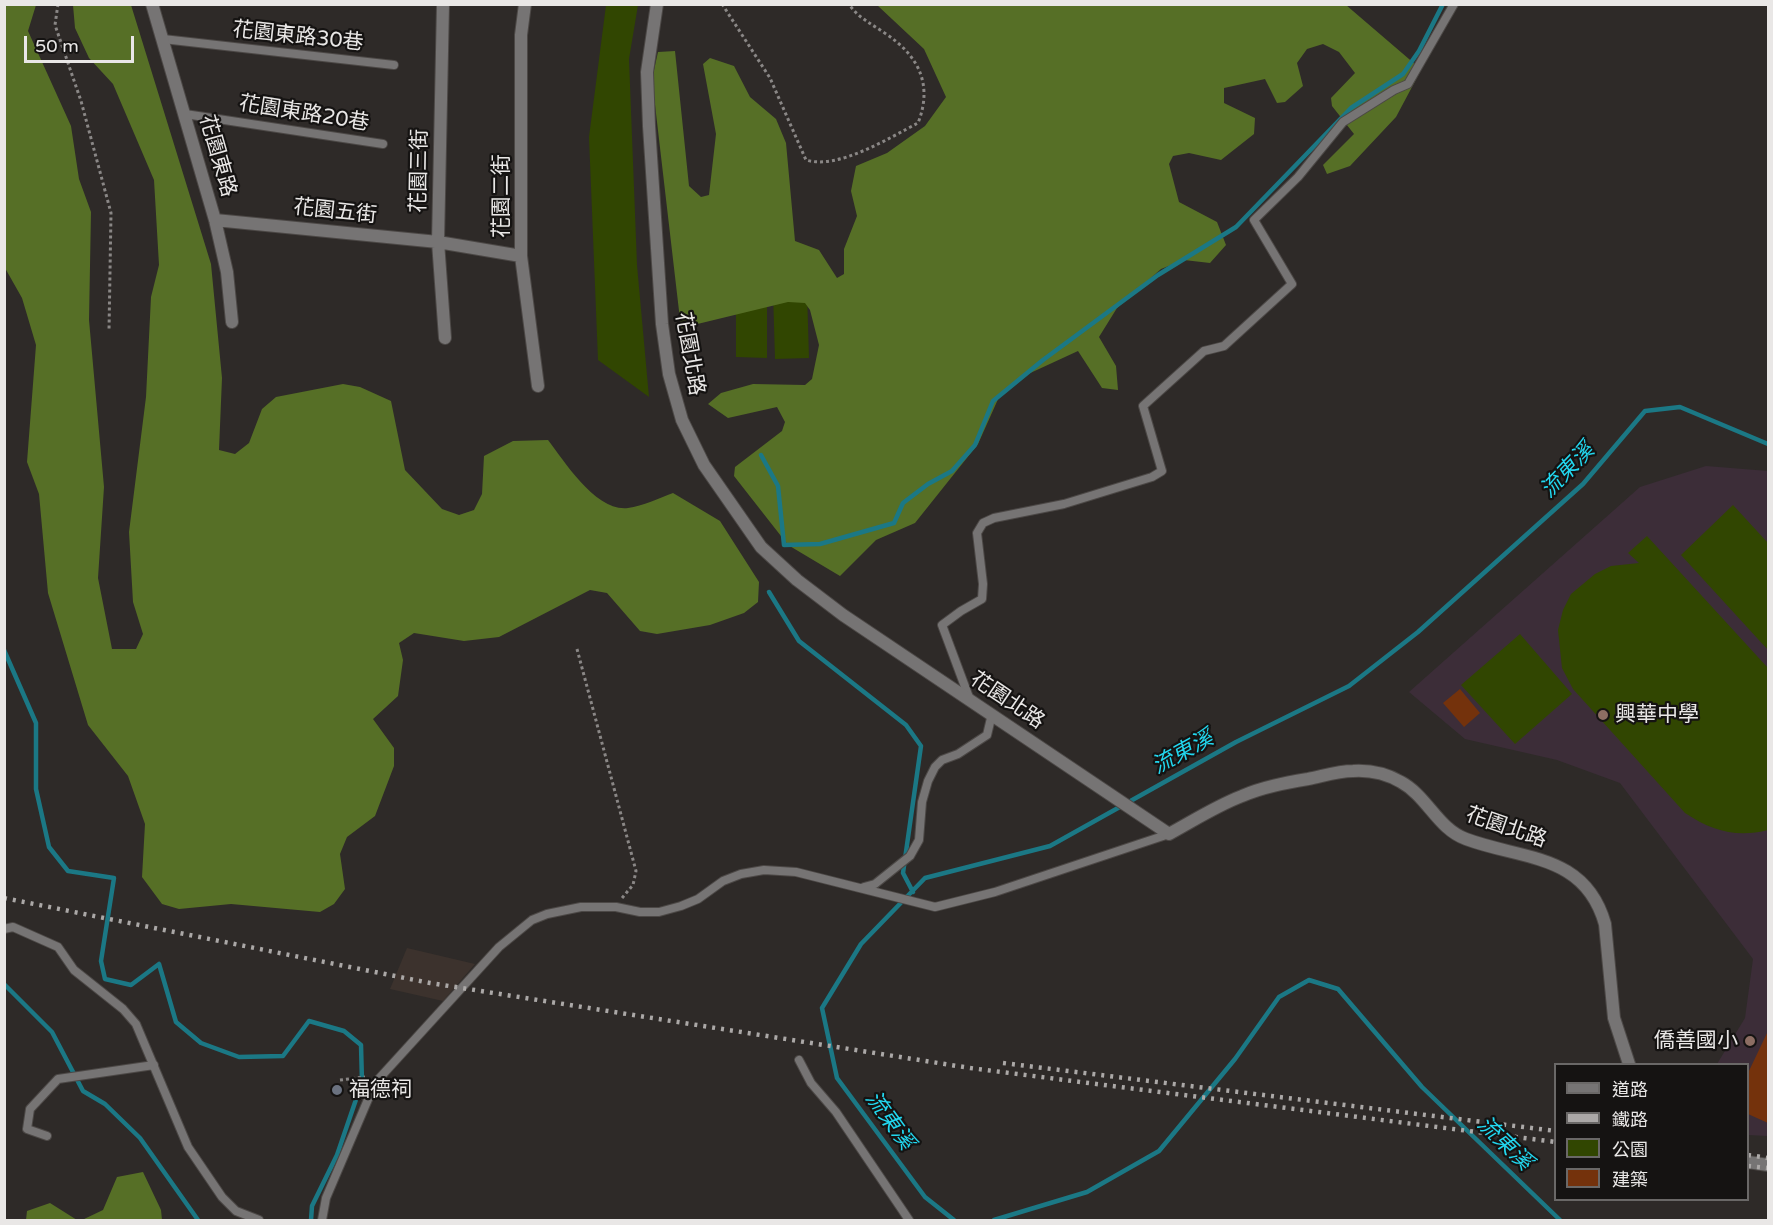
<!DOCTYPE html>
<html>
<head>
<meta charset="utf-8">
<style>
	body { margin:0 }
	#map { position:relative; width:1773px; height:1225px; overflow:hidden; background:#2e2a28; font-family:"Varela Round","Noto Sans TC",sans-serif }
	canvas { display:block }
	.frame { position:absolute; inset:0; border:6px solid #e9e7e6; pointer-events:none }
	.legend { position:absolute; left:1554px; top:1063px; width:195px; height:138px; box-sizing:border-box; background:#151312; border:2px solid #6a6867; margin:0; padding:8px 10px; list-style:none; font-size:18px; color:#e9e7e6 }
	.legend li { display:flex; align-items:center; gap:12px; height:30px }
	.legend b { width:30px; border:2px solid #6a6867 }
	.scale { position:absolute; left:24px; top:36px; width:110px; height:27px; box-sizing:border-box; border:3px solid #e9e7e6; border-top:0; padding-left:8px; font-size:18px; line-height:21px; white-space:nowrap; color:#e9e7e6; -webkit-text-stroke:4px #151312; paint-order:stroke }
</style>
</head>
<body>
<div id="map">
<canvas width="1773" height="1225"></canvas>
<div class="frame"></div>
<ul class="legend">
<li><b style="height:8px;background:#767474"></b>道路</li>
<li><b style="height:8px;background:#aba8a7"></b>鐵路</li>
<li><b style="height:16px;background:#314601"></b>公園</li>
<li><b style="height:16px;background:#74320c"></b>建築</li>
</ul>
<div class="scale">50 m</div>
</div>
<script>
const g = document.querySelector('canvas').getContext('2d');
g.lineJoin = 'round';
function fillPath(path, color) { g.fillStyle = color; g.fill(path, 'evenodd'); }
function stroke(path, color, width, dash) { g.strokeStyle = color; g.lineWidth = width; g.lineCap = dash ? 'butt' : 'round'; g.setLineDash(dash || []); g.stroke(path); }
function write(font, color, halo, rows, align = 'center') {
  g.font = font + ' "Varela Round","Noto Sans TC",sans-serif'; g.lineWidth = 4.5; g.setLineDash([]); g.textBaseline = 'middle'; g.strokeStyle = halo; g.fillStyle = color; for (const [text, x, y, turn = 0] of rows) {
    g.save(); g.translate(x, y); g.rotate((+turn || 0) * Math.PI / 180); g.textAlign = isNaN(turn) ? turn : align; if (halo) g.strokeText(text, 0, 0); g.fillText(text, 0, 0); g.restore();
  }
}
fillPath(new Path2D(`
	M407,948l68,16 -32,37 -53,-12z`), '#3c322d');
fillPath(new Path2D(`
	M1706,466l62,5v665l-20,-1v-71h-31l28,-46 8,-59 -133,-176 -63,-23 -92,-21 -56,-47 231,-205z`), '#3c2d38');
fillPath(new Path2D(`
	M606,5h32l-9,54 8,206 12,132 -51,-37 -9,-223z
	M736,290h31v68l-31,-1z
	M807,291l2,67 -34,1 -2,-67z
	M1733,505l35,38v107l-87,-95z
	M1647,536l121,132v162c-31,8 -56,1 -83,-17l-112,-124 -11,-21 -4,-38 5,-20 8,-16 24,-20 16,-8 28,-3 -11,-10z
	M1520,634l52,60 -57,50 -54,-59z`), '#314601');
fillPath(new Path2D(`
	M5,4l31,1 -8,26 43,95 8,53 12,33 -2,108 15,167 -6,91 14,71h24l7,-15 -10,-32 -4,-70 17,-135 5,-100 8,-32 -5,-85 -41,-96 -24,-26 -14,-30 -2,-23h58l80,259 11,114 -3,72 16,4 14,-11 13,-34 14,-12 67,-13 17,3 31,14 14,69 37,39 17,6 15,-5 8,-16 2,-38 29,-15 35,-1c17,22 48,72 80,68 15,-2 31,-10 45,-15l47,28 39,61 -1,20 -14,11 -34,12 -53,9 -17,-3 -33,-38 -17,-3 -91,47 -35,4 -50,-8 -15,10 4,17 -5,36 -25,23 21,29v18l-19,50 -28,21 -7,17 5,35 -11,15 -14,8 -89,-8 -52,5 -17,-5 -20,-27 3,-53 -17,-48 -40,-51 -40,-132 -9,-99 -12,-32 9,-117 -14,-47 -17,-30z
	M877,5h469l70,60 4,7 -24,45 -46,49 -23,8 -4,-9 31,-31 -22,-28 -1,-8 24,-25 -16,-21 -16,-8 -16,5 -10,14 6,23 -18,16 -8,1 -12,-24 -41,9v15l31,15 -1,16 -33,26 -32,-7 -16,3 -4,8 10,38 38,20 9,23 -16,18 -26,-3 -23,9 -44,39 -18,29 17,29 2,24 -16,-2 -24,-37 -52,24 -27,22 -21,47 -63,79 -39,17 -36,36 -52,-31 -54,-69 1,-9 47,-36 3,-9 -8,-15 -49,11 -20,-14 13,-11 32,-9 52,1 7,-6 7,-34 -9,-35 -5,-7 -17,-1 -107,26 -29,-249 6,-27 17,-1 14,135 12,11 8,-2 7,-61 -13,-70 7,-6 24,8 16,31 26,22 10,24 9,98 24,9 18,28 7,-4v-25l13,-33 -6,-25 5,-25 31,-13 38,-27 21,-29 -22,-48z
	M143,1172l18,38 1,10h-80l21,-10 14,-33z
	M50,1203l27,17h-51l1,-9z`), '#566f26');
stroke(new Path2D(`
	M761,455l17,31 6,59 36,-1 74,-21 9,-20 25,-19 24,-13 23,-26 18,-44 50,-41 115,-85 78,-48 115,-119 52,-34 16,-23 24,-47
	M769,592l30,49 107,84 15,21 -18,127 10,19
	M4,650l32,73v66l13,58 19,24 46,7 -13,83 4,18 26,6 28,-21 17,58 25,21 38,14 44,-1 26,-35 35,10 17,14 1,37 -25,73 -25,51 -1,14
	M4,984l48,48 31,59 22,13 35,34 58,82
	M954,1220l-29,-23 -88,-119 -15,-70 39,-64 64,-66 125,-32 186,-104 113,-56 69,-54 165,-148 62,-73 35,-4 88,37
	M994,1220l93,-28 72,-41 76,-92 44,-62 30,-17 29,9 84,98 138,133`), '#1b7885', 4.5);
fillPath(new Path2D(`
	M1460,689l20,24 -16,14 -21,-24z
	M1768,1031v92l-20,-9v-41z`), '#74320c');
const lane = new Path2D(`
	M163,39l231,26
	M185,114l198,30
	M970,700l-28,-75 19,-14 21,-12 1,-15 -6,-51 6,-10 11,-5 70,-14 88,-27 10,-6 -19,-65 61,-55 20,-5 68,-62 -38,-64 44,-43 45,-55 51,-32 14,-6 46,-80
	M864,887l11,-3 35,-28 9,-16 3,-38 6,-21 7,-14 7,-7 16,-6 29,-19 5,-21
	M4,929l9,-2 45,20 16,23 49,39 13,15 52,123 34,50 14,14 23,9
	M799,1060l12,23 25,29 73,108
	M47,1136l-20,-7 3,-20 28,-30 96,-14
	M322,1220l4,-22 49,-115 124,-136 33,-27 15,-6 34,-7h35l24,5h19l22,-6 17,-7 25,-18 18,-7 23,-4 32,2 139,35 60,-15 174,-58`);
const street = new Path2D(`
	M152,4l63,216 12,52 5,50
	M443,4l-5,238 7,96
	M525,4l-4,31v221l17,130
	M657,4l-10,68 2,54 13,198 7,50 13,46 22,45 57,82 36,33 46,35 326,219c24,-13 47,-28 73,-38 21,-9 43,-13 66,-17 15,-3 30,-8 45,-8 16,-1 34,3 48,11 26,14 37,47 65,57 56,21 119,14 139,85l9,94 15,46
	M215,220l223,22 83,14
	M1748,1162l20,3`);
stroke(lane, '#4c4846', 10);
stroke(street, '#4c4846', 14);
stroke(new Path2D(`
	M58,4l-3,21 26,76 30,112 -2,118
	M722,4l48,74 36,82c32,10 83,-22 112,-37 15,-38 1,-67 -32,-89 -14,-10 -28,-16 -37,-30
	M577,649l59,222 -3,14 -11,13
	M340,1080l25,-3`), '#8a8786', 3, [3, 3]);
stroke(lane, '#767474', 8);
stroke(street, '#767474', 12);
stroke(new Path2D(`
	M4,898l426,85 540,85 586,74
	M1003,1063l553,68
	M1748,1155l20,3
	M1748,1166l20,2`), '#aba8a7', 4.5, [3, 6]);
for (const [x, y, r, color] of [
	[1603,715,6,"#8d6e63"],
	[1750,1041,6,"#8d6e63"],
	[337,1090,6,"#6b7280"]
]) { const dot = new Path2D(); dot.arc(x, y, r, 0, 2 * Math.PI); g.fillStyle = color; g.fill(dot); stroke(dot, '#151312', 2); }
write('21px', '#e9e7e6', '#151312', [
	["花園東路30巷",298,37,6],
	["花園東路20巷",304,114,9],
	["花園東路",217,156,74],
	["花園三街",420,171,-89],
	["花園二街",502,196,-90],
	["花園五街",335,212,6],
	["花園北路",689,354,80],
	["花園北路",1007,701,34],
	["花園北路",1506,828,19]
]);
write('21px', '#e9e7e6', '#151312', [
	["興華中學",1615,715],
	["僑善國小",1738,1041,"right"],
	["福德祠",349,1090]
], 'left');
write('italic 22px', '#22d7ef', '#151312', [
	["流東溪",1568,471,-46],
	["流東溪",1183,753,-29],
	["流東溪",889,1121,54],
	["流東溪",1504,1144,44]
]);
</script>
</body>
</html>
